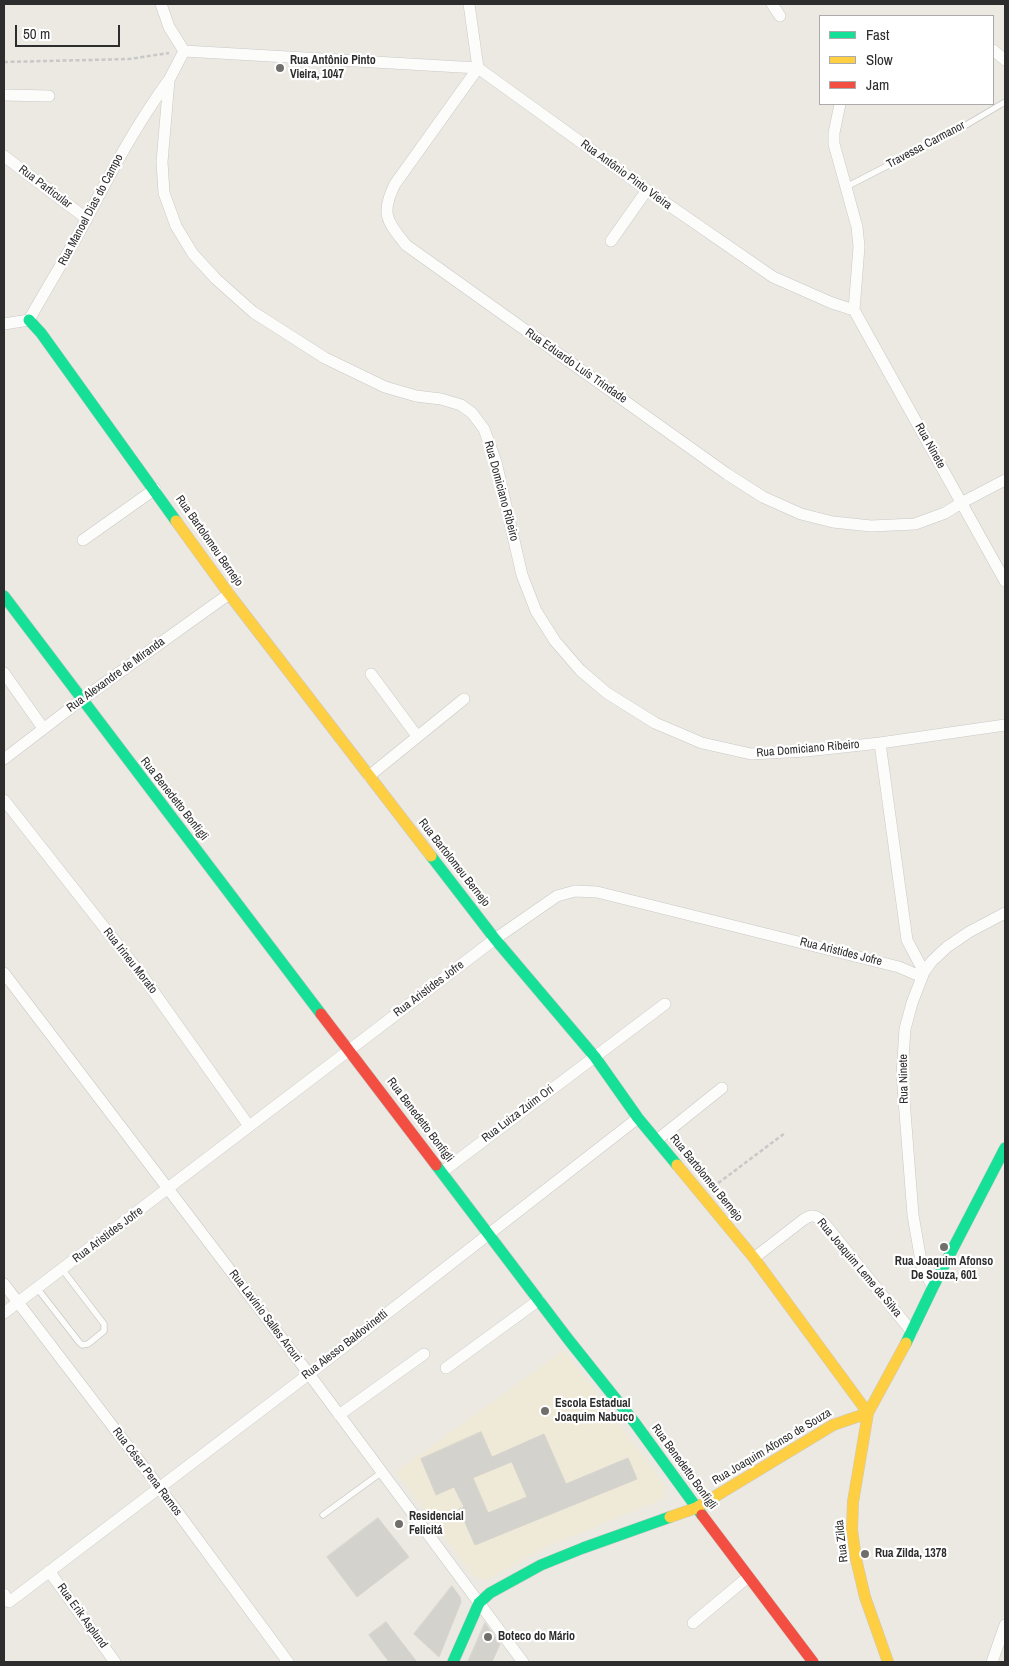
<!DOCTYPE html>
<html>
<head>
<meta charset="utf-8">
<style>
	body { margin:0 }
	#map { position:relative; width:1009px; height:1666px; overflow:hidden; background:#ece9e2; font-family:"Archivo Narrow",sans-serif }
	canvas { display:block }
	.frame { position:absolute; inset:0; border:5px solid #2d2d2d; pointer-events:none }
	.legend { position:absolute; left:819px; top:15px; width:175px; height:90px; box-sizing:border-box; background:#fff; border:1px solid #ababab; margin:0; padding:6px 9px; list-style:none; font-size:15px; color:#2d2d2d }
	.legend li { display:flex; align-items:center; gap:10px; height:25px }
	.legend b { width:25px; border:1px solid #ababab }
	.scale { position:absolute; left:15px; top:25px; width:105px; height:22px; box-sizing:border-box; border:2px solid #2d2d2d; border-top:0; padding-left:6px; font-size:15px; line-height:18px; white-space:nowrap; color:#2d2d2d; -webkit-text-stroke:4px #fff; paint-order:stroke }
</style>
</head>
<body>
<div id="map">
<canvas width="1009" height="1666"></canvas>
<div class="frame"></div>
<ul class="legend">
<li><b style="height:6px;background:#16e098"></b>Fast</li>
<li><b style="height:6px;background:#ffcf43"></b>Slow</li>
<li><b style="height:6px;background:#f24e42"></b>Jam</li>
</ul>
<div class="scale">50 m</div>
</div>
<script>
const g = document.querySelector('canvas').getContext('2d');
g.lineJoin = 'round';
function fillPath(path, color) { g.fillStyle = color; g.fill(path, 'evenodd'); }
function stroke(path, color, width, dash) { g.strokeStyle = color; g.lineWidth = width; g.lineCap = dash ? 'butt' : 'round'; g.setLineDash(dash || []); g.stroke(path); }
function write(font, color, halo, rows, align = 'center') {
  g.font = font + ' "Archivo Narrow",sans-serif'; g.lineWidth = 4.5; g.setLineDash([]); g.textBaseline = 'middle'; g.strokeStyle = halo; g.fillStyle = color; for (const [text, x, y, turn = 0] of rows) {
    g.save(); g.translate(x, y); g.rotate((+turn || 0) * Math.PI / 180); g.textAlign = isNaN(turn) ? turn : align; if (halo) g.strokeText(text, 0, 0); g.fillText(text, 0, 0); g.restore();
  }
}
fillPath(new Path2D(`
	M564,1350l102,137 -3,12 -119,49 -57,32 -13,-3 -78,-105z`), '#efead7');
const building = new Path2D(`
	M481,1432l11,25 52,-23 22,50 62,-26 9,21 -162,66 -16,-36 5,-2 -10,-20 -18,8 -15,-36zM512,1462l15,35 -39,16 -15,-35z
	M378,1518l31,39 -52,40 -30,-40z
	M452,1586l8,11 1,5 -22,55 -25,-23z
	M386,1622l31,40h-28l-20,-27z
	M485,1623l15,21 -8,18h-24z`);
fillPath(building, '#d4d2cd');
stroke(building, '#d7d4ce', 1);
const lane = new Path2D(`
	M846,187l115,-59 44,-26
	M37,1288l42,54 3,3 6,-1 16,-13v-7l-42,-55
	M323,1515l59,-43`);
const street = new Path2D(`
	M161,4l8,23 15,24
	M469,4l9,64 -83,116c-15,30 -8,37 11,61l321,229 36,23 38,17 32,8 38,4 44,-2 30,-11 16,-10 44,-23
	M772,4l8,12
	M993,50l12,10
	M184,51l-15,29 -7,82 2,31 12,33 17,28 23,25 37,33 72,46 60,29 31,9 25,3 20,6 11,8 12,16 12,33 26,113 14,36 19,30 25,29 27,23 48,30 47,20 49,11 55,-3 74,-8 125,-18
	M184,51l294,17 169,122 126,87 59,26 22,7
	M4,95l45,1
	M840,104l-6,29v11l23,83 2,20 -5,63
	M4,156l83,63
	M611,241l36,-51
	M854,310l151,271
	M4,324l25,-4c19,-34 39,-66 57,-100 25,-48 50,-95 82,-139
	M83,540l72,-51
	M4,673l39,55
	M371,674l46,62
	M880,743l27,197 17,32
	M4,759l77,-59 148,-106
	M369,776l95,-77
	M4,800l140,178 105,148
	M4,973l305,401 214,288
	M657,1140l65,-52
	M442,1172l223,-168
	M754,1258l49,-38c10,-7 14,-4 22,4l87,108
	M4,1284l155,203 129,175
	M933,1287l-11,-20 -9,-52 -11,-141 3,-45 7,-26 12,-31 8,-11 15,-14 22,-15 36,-19
	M4,1313l491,-374 62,-43 18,-5 22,1 302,75 23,10
	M446,1368l93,-68
	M339,1415l85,-61
	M49,1571l66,91
	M4,1594l5,8 12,-9 288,-219 329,-256
	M693,1623l55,-46
	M992,1662l13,-37`);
const fast = new Path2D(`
	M29,320l12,13 135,188
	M4,596l317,418
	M431,856l64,83 100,118 43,61 39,47
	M436,1165l132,174 67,84 67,92
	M906,1343l27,-56 72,-139
	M453,1662l26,-59 11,-10 51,-28 42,-17 87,-31`);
const slow = new Path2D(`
	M176,521l53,73 202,262
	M677,1165l77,93 114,155
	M670,1517l26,-9 137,-83 35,-12
	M888,1662l-23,-65 -9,-38 -4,-29 1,-28 15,-89 38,-70`);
const jam = new Path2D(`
	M321,1014l115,151
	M702,1515l111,147`);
stroke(lane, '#c9c8c7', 7);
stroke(street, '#c9c8c7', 12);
stroke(fast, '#c9c8c7', 12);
stroke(slow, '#c9c8c7', 12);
stroke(jam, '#c9c8c7', 12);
stroke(new Path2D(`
	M4,62l125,-3 40,-6
	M713,1187l72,-54`), '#c8c8c8', 2.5, [4, 2.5]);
stroke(lane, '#fcfcfb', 5.5);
stroke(street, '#fcfcfb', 11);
stroke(fast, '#16e098', 11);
stroke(slow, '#ffcf43', 11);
stroke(jam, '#f24e42', 11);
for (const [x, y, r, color] of [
	[280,68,5,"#706f6c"],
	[944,1247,5,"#706f6c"],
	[545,1411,5,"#706f6c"],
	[399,1524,5,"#706f6c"],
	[865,1554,5,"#706f6c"],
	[488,1637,5,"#706f6c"]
]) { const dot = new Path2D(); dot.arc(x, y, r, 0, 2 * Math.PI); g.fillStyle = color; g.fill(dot); stroke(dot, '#fff', 2); }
write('bold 12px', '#2d2d2d', '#fff', [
	["Rua Antônio Pinto",290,61],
	["Vieira, 1047",290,75],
	["Rua Joaquim Afonso",944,1262,"center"],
	["De Souza, 601",944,1276,"center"],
	["Escola Estadual",555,1404],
	["Joaquim Nabuco",555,1418],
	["Residencial",409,1517],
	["Felicitá",409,1531],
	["Rua Zilda, 1378",875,1554],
	["Boteco do Mário",498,1637]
], 'left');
write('12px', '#2d2d2d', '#fff', [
	["Travessa Carmanor",926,145,-28],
	["Rua Antônio Pinto Vieira",626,175,36],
	["Rua Particular",45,187,37],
	["Rua Manoel Dias do Campo",91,210,-62],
	["Rua Eduardo Luís Trindade",576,366,35],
	["Rua Ninete",930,446,61],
	["Rua Domiciano Ribeiro",501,491,75],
	["Rua Bartolomeu Bernejo",209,541,55],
	["Rua Alexandre de Miranda",116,675,-36],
	["Rua Domiciano Ribeiro",808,749,-5],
	["Rua Benedetto Bonfigli",174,799,52],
	["Rua Bartolomeu Bernejo",454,863,52],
	["Rua Aristides Jofre",841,952,14],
	["Rua Irineu Morato",130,961,52],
	["Rua Aristides Jofre",429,989,-37],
	["Rua Ninete",904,1079,-91],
	["Rua Luiza Zuim Ori",518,1114,-37],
	["Rua Benedetto Bonfigli",420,1120,53],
	["Rua Bartolomeu Bernejo",706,1178,51],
	["Rua Aristides Jofre",108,1235,-37],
	["Rua Joaquim Leme da Silva",859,1268,50],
	["Rua Lavínio Salles Arcuri",265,1316,53],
	["Rua Alesso Baldovinetti",345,1345,-38],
	["Rua Joaquim Afonso de Souza",772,1447,-31],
	["Rua Benedetto Bonfigli",684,1467,54],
	["Rua César Pena Ramos",147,1472,53],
	["Rua Zilda",842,1541,-96],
	["Rua Erik Asplund",82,1616,54]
]);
</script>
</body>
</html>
